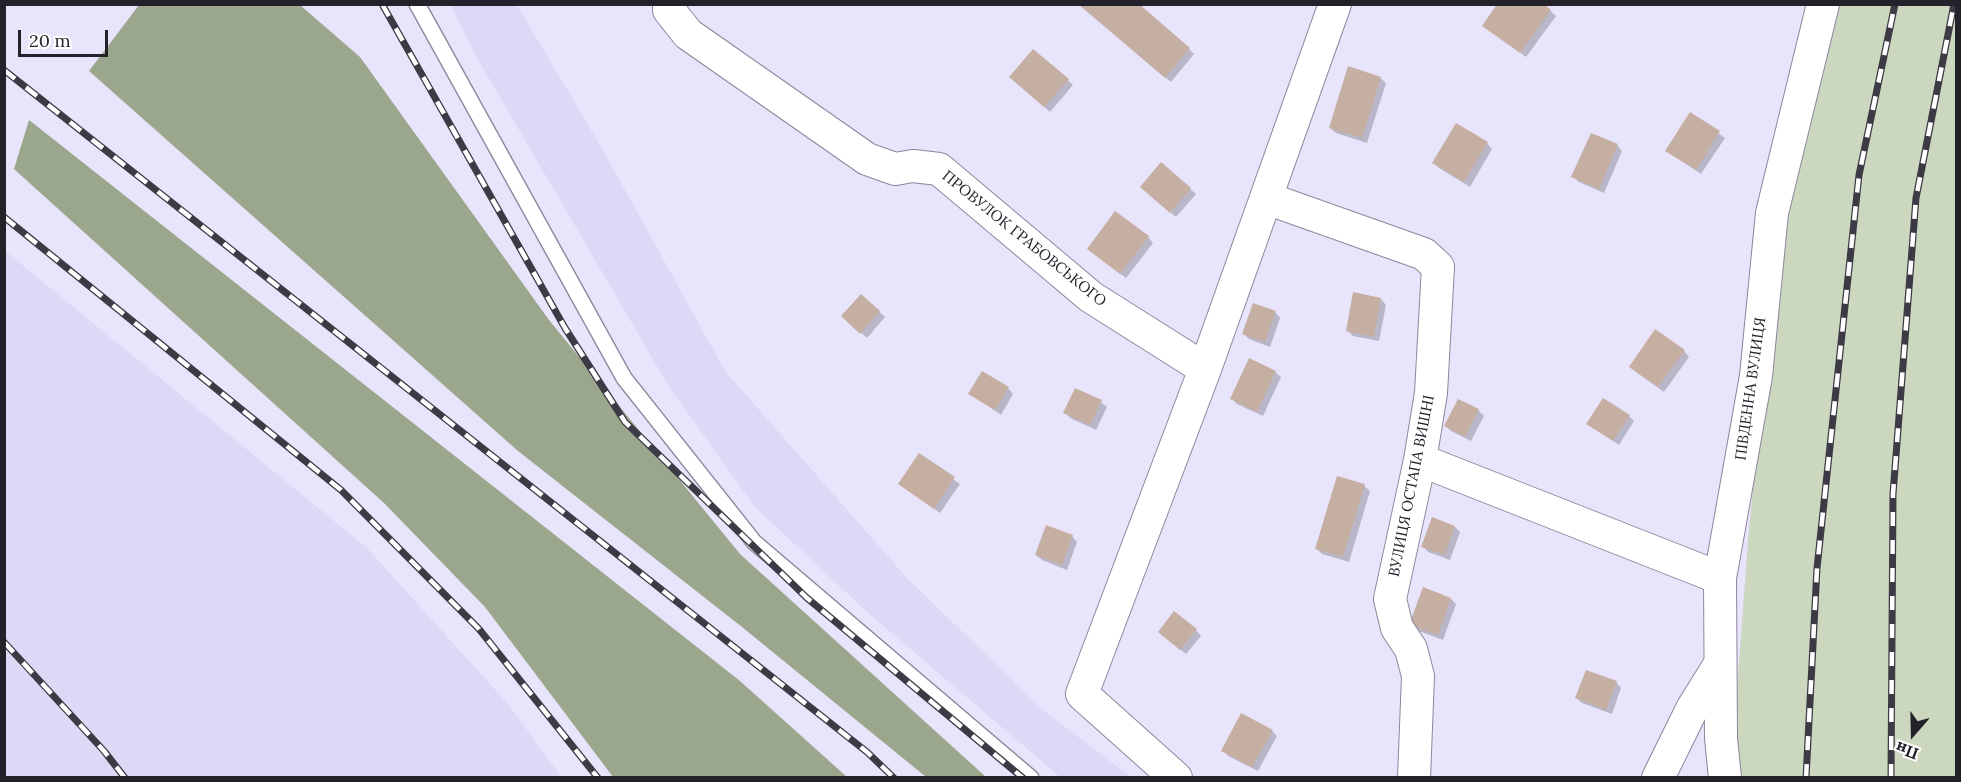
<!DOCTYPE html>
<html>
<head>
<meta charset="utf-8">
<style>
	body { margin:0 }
	#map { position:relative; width:1961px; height:782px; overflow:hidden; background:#e8e4fb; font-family:Lora,serif }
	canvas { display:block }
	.frame { position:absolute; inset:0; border:6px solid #23222a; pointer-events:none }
	.north { position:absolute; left:1883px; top:704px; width:60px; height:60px; -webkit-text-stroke:4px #fff; paint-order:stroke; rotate:200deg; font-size:16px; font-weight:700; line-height:24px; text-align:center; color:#23222a }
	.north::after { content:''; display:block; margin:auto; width:21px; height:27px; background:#23222a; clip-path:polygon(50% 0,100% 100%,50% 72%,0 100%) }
	.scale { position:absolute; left:18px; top:30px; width:90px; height:27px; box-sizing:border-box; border:3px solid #23222a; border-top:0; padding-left:8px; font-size:18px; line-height:21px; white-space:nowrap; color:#23222a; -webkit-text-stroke:4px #fff; paint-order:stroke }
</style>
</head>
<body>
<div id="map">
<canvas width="1961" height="782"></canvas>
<div class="frame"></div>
<div class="north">Пн</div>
<div class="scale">20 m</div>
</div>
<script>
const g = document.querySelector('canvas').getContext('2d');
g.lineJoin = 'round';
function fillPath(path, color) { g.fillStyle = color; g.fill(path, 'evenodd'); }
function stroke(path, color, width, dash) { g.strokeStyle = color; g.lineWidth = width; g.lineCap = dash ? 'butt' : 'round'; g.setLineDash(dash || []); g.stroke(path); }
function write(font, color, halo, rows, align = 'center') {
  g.font = font + ' Lora,serif'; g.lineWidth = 4.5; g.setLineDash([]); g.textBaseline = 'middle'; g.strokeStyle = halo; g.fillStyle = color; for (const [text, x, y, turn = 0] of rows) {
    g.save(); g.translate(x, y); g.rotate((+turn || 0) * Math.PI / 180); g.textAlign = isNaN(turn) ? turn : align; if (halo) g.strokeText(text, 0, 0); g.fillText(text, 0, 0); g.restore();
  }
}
fillPath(new Path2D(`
	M451,5h66l87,147 121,219 182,207 137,133 87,66h-71l-194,-166 -112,-105 -86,-121 -195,-334z
	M4,250l363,298 142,157 52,72h-556z`), '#ddd8f6');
fillPath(new Path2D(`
	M1829,5h127v772l-224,1 -1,-11 18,-238 31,-311z`), '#ccd7bf');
fillPath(new Path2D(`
	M139,5h161l60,52 189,263 191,234 246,223h-60l-184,-150 -224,-176 -429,-380z
	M29,120l711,561 107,96h-234l-128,-170 -101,-104 -370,-334z`), '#9ba78c');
fillPath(new Path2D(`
	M1079,4l110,45 5,5 -23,28z
	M1542,4l14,12 -30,41 -42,-31z
	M1380,78l6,5 -19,60 -31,-10 -6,-5z
	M1068,80l5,5 -23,27 -34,-30z
	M1691,114l34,24 -24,36 -34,-23z
	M1487,143l5,6 -22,38 -31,-19 -5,-5z
	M1617,145l5,6 -18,42 -25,-11 -6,-6z
	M1161,164l35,30 -20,23 -29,-25z
	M1148,237l5,6 -27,35 -32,-24z
	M861,296l24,21 -18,21 -24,-22z
	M1381,299l5,6 -7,36 -26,-5 -5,-5z
	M1275,312l5,6 -10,29 -21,-8 -6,-6z
	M1684,351l5,6 -25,35 -28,-20z
	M1275,372l6,5 -18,39 -26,-12 -5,-5z
	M1008,388l5,6 -12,21 -31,-21z
	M1101,402l6,5 -11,23 -26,-12 -5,-6z
	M1478,410l6,6 -13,25 -20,-10 -5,-5z
	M1629,416l5,5 -15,24 -31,-21z
	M919,455l41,29 -20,29 -40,-29z
	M1364,486l6,5 -21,71 -27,-8 -5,-5z
	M1433,519l22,8 5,5 -10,28 -22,-8 -5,-6z
	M1072,536l5,6 -10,28 -25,-10 -6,-5z
	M1424,589l27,10 5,5 -13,36 -27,-10 -5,-5z
	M1196,630l5,6 -15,18 -21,-17z
	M1616,682l5,6 -9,26 -30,-11 -5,-5z
	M1272,731l5,5 -19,35 -30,-15 -5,-6z`), '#0003');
fillPath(new Path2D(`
	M1078,4h61l51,44 -25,30z
	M1497,4h47l7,6 -31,43 -38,-27z
	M1033,49l36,30 -25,28 -35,-30z
	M1348,66l33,11 -19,61 -33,-10z
	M1690,112l30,19 -24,39 -31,-19z
	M1456,123l32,19 -24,40 -32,-19z
	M1591,133l27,11 -19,45 -28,-12z
	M1161,162l30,26 -21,25 -30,-26z
	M1115,211l34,25 -29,38 -33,-25z
	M1353,292l28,6 -7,39 -28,-6z
	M861,294l19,17 -20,23 -19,-18z
	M1253,303l23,8 -11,31 -23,-8z
	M1655,329l30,21 -27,37 -29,-20z
	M1249,358l27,13 -19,41 -27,-13z
	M982,371l27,16 -14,23 -27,-16z
	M1075,388l27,12 -12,25 -27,-12z
	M1603,398l27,17 -17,26 -27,-17z
	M1458,399l21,10 -14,28 -21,-11z
	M919,453l36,24 -21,32 -36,-25z
	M1337,476l28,8 -22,73 -28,-8z
	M1432,517l23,9 -10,29 -24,-8z
	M1046,525l27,10 -11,30 -27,-10z
	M1423,587l28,11 -13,37 -29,-10z
	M1174,611l23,18 -17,21 -22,-18z
	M1586,670l31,11 -11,29 -31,-12z
	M1241,713l32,17 -21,37 -31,-16z`), '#c5afa2');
const lane = new Path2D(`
	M417,4l207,374 130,164 277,236`);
const street = new Path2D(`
	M669,4v6l19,24 179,125 28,10 18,-3 26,3 152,128 114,72
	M1266,198l158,56 14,13 -7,126 -11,67 -30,139 7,29 14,21 7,27 -4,102
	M1420,460l300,118
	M1176,778l-94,-84 123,-325 130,-365
	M1658,778l34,-69 28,-45
	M1725,778l-4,-40 -1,-160 36,-202 16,-163 51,-209`);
stroke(lane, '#8b879c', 18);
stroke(street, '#8b879c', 34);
stroke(lane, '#fff', 15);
stroke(street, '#fff', 32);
const rail = new Path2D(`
	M382,4l183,324 60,94 182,176 216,180
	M4,70l863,682 27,26
	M4,217l337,273 138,139 119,149
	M4,642l100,109 21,27
	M1806,778l11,-210 42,-393 36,-171
	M1891,778l2,-284 23,-296 38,-194`);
stroke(rail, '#3c3a44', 7);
stroke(rail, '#fff', 4.5, [14]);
write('15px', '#23222a', '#fff', [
	["ПРОВУЛОК ГРАБОВСЬКОГО",1024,239,39],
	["ПІВДЕННА ВУЛИЦЯ",1751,389,-82],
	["ВУЛИЦЯ ОСТАПА ВИШНІ",1412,486,-79]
]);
</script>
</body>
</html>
